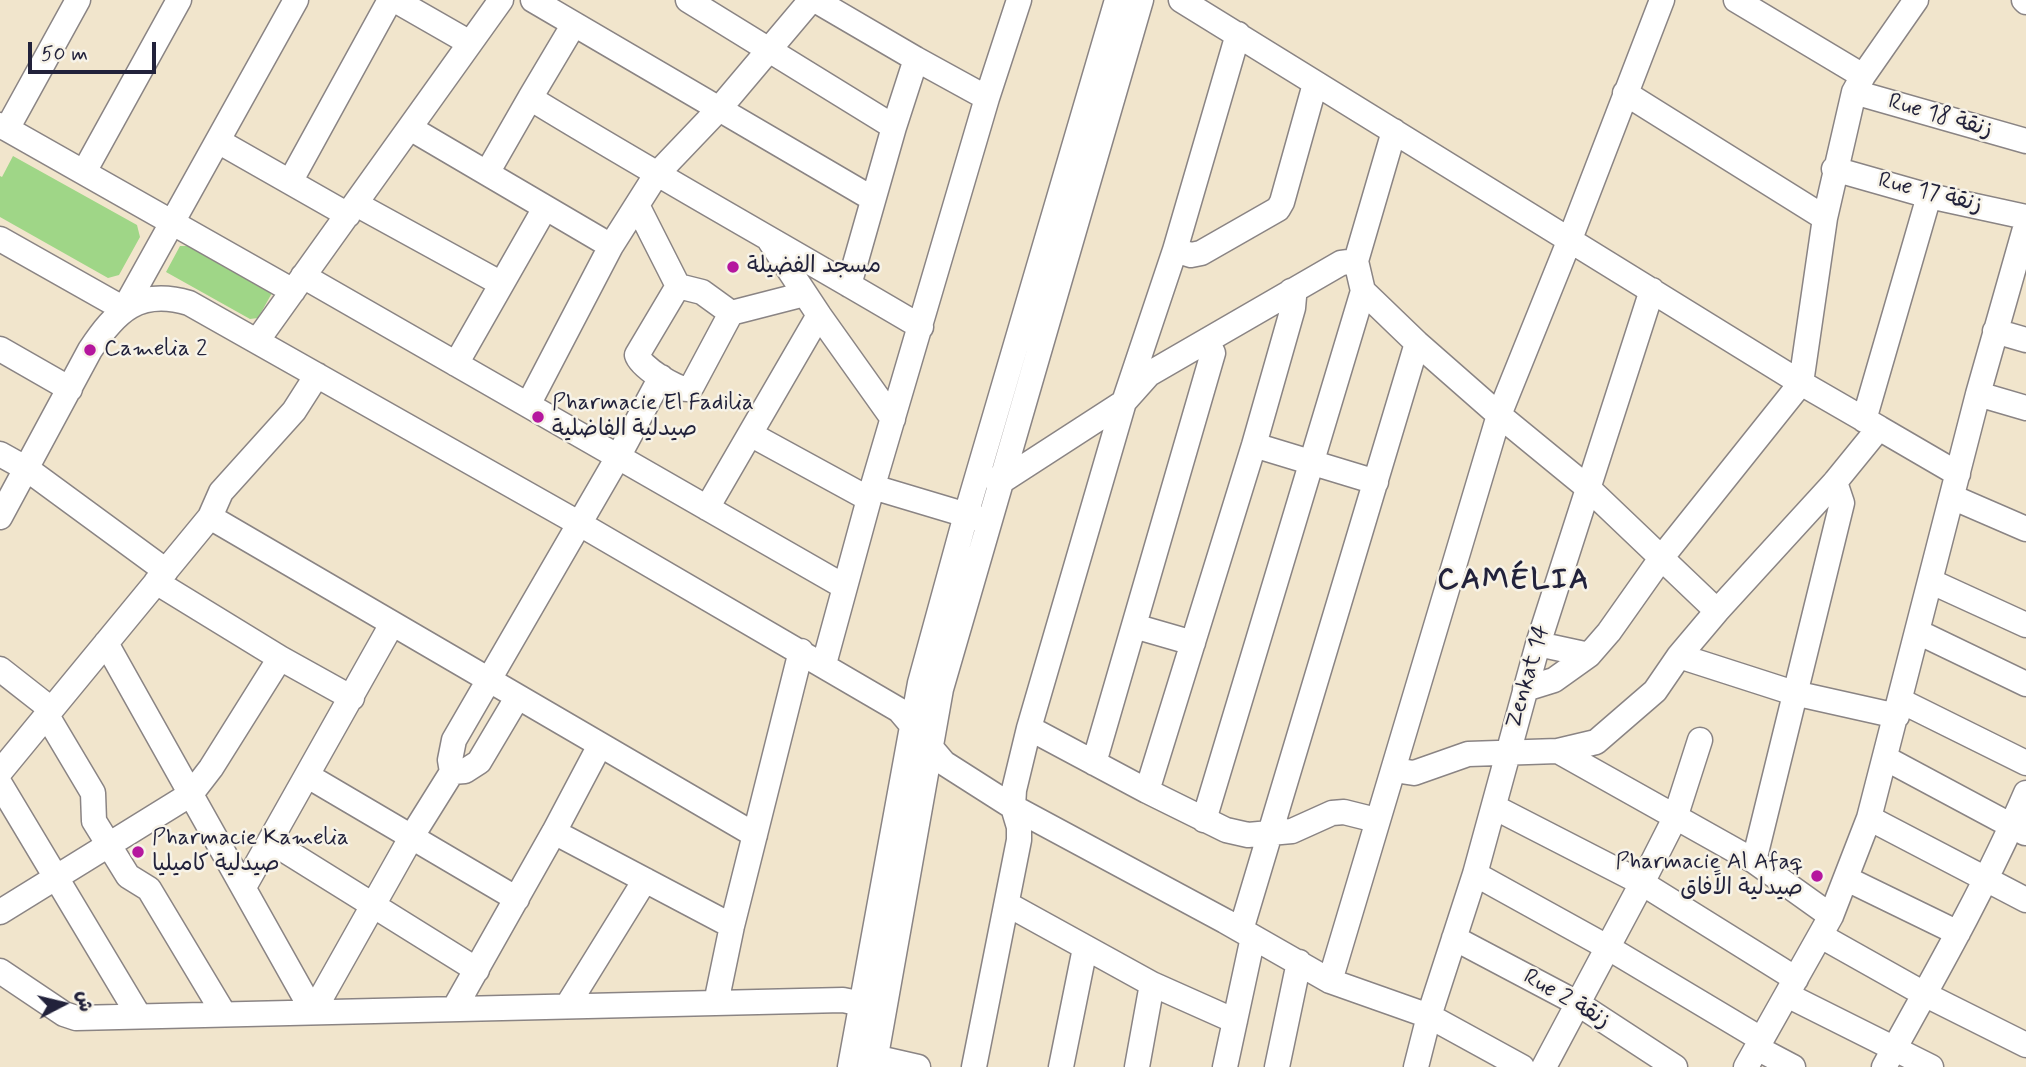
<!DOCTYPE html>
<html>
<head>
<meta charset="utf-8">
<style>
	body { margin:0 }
	#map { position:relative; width:2026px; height:1067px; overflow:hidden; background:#f1e5cc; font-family:Mynerve,"Playpen Sans Arabic",sans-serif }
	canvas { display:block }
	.north { position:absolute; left:28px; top:969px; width:70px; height:70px; -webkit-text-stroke:5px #f7f3e8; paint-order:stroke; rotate:83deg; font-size:19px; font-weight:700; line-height:28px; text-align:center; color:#22223b }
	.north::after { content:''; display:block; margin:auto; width:24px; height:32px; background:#22223b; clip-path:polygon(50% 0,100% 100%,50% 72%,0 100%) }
	.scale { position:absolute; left:28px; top:42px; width:128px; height:32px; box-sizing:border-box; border:4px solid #22223b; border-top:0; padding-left:9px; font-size:21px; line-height:24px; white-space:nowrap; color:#22223b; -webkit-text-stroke:5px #f7f3e8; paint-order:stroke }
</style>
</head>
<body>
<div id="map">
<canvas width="2026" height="1067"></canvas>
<div class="north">ش</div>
<div class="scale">50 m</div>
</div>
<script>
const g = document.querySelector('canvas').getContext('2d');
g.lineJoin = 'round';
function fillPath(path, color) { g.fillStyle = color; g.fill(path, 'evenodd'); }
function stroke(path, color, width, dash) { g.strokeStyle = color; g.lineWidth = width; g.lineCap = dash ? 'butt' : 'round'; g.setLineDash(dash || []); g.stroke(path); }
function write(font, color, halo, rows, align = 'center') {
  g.font = font + ' Mynerve,"Playpen Sans Arabic",sans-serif'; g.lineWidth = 5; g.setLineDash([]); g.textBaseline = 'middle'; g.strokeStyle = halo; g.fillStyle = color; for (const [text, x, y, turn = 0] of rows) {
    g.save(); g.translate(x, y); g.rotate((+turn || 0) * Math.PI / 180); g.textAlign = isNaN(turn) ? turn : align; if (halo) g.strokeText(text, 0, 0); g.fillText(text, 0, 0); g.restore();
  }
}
fillPath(new Path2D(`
	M13,156l124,69 3,12 -21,38 -11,3 -108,-61v-41l2,1z
	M180,246h9l83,47 -14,25 -8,1 -84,-47z`), '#9fd687');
const minor = new Path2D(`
	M395,0l75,43
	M533,0l340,199
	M688,0l206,127
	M815,0l101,59 71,39
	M1181,0l620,383 78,45
	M1736,0l127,76
	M2024,0l2,2
	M1854,92l172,49
	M1625,93l200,125
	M530,98l44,-74
	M0,125l293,166
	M410,128l201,118
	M7,129l71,-129
	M1394,131l-38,130 7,30 54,52 82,72 89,73 129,123
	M218,141l130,74
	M1834,169l95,27 97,21
	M84,172l95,-172
	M487,173l43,-75c129,79 261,152 391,229
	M290,182l100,-182
	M356,204l144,79
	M637,205l41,81 24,6 29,21 74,-19
	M0,239l124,70
	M770,241l49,74 74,104
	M1175,250l16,5 10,-2 77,-44 4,-7 33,-118
	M303,276l542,311
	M849,285l45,-158 22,-68
	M678,286l-41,69c3,11 39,35 51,34l4,-3 39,-73
	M124,309l172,-309
	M1995,331l31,9
	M257,341l244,-341
	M0,349l70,40
	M456,364l89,-156
	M1978,394l48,14
	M528,405l83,-159 45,-71 63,-66 92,-109
	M1864,420l65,-224
	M750,434l119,65
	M1254,445l122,37
	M0,454l27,15 139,102
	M995,479l7,2 122,-79 25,-28 192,-111 15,-2
	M873,487l107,32
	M1952,497l74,32
	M707,508l112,-193
	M0,517l90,-167c26,-39 49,-62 99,-47l391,221 319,186 45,53 69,44 212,114 105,60 99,35 93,51
	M210,517l545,318
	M156,582l124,76
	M1932,582l94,43
	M1134,626l59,17
	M1918,632l108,52
	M106,643l207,369
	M1538,644l51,11
	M1679,656l115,37 103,23
	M824,664l45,-165 118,-401 32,-98
	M0,669l51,40
	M1525,689l29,-9 35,-25 20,-23 53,-75 139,-174 24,-165 29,-126 9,-16 53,-76
	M1901,701l125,62
	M46,714l47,79 1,28 34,55 21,13 75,125
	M1029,728l118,63 79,39 22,5 44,-4 40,-18 12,-1 32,8
	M1558,751l196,110 77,55
	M1885,758l140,75
	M1094,763l119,-410 -6,-12
	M1394,770l20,3 54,-19 90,-3 38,-9 59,-51 24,-35 38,-45 118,-129 44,-54 79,46
	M0,772l210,-255 11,-25 73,-81 23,-36
	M452,772l-2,-12 4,-20 164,-283 43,-80
	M308,776l209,123
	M0,784l139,232
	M1147,791l107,-346 39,-137 1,-11 -3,-6
	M1494,807l148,76 154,96
	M1869,818l157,82
	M1204,820l159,-529
	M554,832l178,94
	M270,841l207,129
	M1754,861l88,-358 -7,-21
	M1475,874l132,73 154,92
	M1847,879l111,54
	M244,887l148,-263
	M1007,904l145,80 83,37
	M0,912l191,-118 20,-26 69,-110 72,40
	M1241,930l176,-587
	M1821,936l105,59 100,50
	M1454,938l123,65 98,64
	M0,971l64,43 12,4 767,-18 19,4
	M1330,981l169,-566 71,-176 92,-239
	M1787,995l144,72
	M716,1003l16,-77 69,-275
	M567,1006l78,-126
	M454,1009l100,-177 46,-87
	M313,1012l99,-176 40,-64 13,-1 14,-9 38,-64
	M1757,1048l36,19
	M861,1054l57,13
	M850,1067l70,-384 46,-168 151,-515
	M874,1067l67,-378 200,-689
	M974,1067l45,-227v-13l-6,-20 1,-17 15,-62 95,-326 51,-152 63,-216
	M1061,1067l24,-119
	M1137,1067l15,-83
	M1225,1067l28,-130
	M1277,1067l22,-105
	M1416,1067l13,-51 46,-142 63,-230 114,-354
	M1544,1067l98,-184 33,-65 25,-78
	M1746,1067l85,-151 38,-98 109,-424 48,-169
	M1884,1067c50,-90 101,-179 142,-274`);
stroke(minor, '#8a8484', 27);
stroke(minor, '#fff', 24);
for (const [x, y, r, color] of [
	[733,267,7,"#b5179e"],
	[90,350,7,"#b5179e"],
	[538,417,7,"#b5179e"],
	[138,852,7,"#b5179e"],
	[1817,876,7,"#b5179e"]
]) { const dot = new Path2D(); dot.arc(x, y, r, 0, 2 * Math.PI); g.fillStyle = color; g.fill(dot); stroke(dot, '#f7f3e8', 2.5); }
write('23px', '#22223b', '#f7f3e8', [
	["Rue 18 زنقة",1940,117,16],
	["Rue 17 زنقة",1930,194,14],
	["Zenkat 14",1529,677,-74],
	["Rue 2 زنقة",1566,1000,30]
]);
write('23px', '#22223b', '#f7f3e8', [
	["مسجد الفضيلة",747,267],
	["Camelia 2",104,350],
	["Pharmacie El Fadilia",552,404],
	["صيدلية الفاضلية",552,430],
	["Pharmacie Kamelia",152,839],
	["صيدلية كاميليا",152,865],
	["Pharmacie Al Afaq",1803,863,"right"],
	["صيدلية الاًفاق",1803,889,"right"]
], 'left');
g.letterSpacing = '2px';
write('bold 30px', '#22223b', '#f7f3e8', [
	["CAMÉLIA",1514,582]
]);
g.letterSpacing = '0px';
</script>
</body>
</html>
